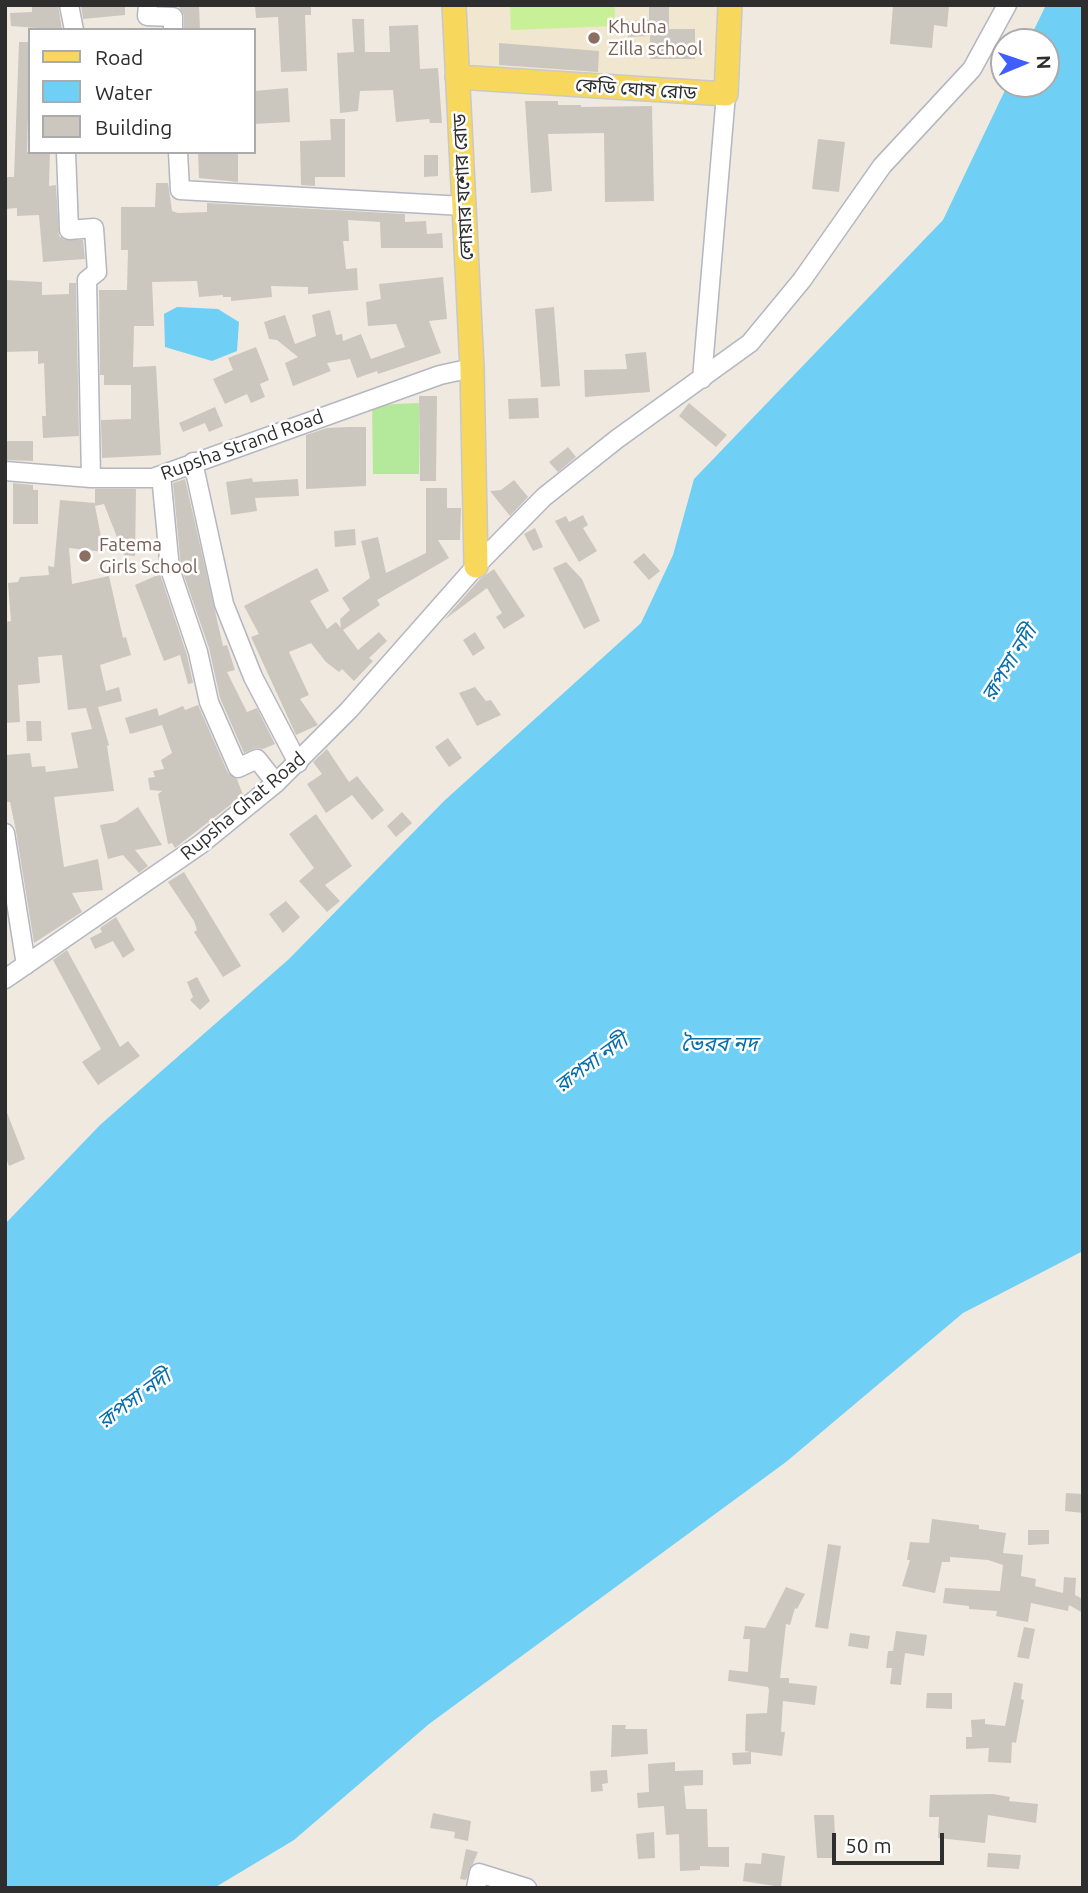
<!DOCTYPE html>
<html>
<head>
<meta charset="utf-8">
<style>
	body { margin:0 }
	#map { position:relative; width:1088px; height:1893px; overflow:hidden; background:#f0e9e0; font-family:Ubuntu,sans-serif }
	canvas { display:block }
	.frame { position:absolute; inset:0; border:7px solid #2e2e2e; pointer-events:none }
	.legend { position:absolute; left:28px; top:28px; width:228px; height:126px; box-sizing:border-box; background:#fff; border:2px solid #ababab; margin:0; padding:9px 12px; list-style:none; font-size:21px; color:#2e2e2e }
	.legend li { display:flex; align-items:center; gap:14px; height:35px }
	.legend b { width:35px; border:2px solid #ababab }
	.north { position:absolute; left:990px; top:28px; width:70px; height:70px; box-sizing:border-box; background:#fff; border:2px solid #ababab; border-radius:50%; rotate:88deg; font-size:19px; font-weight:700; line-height:28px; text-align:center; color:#2e2e2e }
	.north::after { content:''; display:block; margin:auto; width:24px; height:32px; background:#3e5eff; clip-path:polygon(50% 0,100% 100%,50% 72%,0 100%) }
	.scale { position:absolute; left:832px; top:1833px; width:112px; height:32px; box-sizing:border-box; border:4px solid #2e2e2e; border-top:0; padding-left:9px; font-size:21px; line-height:24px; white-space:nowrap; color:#2e2e2e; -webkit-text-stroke:5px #fff; paint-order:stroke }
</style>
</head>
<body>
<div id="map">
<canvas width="1088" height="1893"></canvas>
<div class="frame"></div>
<ul class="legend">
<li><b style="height:9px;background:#f8d75d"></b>Road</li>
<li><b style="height:19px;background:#70cff5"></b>Water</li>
<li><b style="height:19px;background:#cbc7be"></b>Building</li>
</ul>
<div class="north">N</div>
<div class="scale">50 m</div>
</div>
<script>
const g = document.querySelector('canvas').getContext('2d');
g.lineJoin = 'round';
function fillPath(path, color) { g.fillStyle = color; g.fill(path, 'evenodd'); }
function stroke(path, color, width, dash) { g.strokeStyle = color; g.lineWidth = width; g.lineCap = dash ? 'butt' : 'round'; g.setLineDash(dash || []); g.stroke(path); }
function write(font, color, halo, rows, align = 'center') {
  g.font = font + ' Ubuntu,"Noto Sans Bengali",sans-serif'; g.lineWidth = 5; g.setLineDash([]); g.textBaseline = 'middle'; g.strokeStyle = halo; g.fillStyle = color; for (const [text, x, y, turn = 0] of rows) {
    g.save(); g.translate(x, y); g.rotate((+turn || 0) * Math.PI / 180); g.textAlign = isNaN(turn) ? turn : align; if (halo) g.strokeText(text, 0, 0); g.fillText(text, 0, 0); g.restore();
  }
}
fillPath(new Path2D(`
	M468,5h252l-2,74 -249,-9z`), '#f1e7d0');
fillPath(new Path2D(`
	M419,403v71h-46l-1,-69z`), '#b4e89b');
fillPath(new Path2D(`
	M510,5h105l-1,21 -103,4z`), '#c8f096');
fillPath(new Path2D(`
	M1046,5h37v1246l-120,62 -177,149 -357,262 -135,116 -80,48h-209v-664l95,-99 189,-166 155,-158 197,-178 32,-68 21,-76 249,-259 65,-136h38v-42h-18z
	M177,307l41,2 21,13 -2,29 -25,10 -47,-14 -1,-33z`), '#70cff5');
fillPath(new Path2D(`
	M32,5h26l4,25 -51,-4 -1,-13 22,-1z
	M81,5h44v10l-42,4z
	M178,5h21l1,25h-16v-14z
	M255,5h56v10h-6l2,56 -26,1 -3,-55 -22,1z
	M649,5h20v24h26v30h-45v-23l-22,1 -1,-16 22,-1z
	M893,5h56l-2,22 -13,-2 -2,23 -42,-4z
	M352,19h12l1,33h25l-1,-26 29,-1 2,44 18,-1 4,55h-12l-1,-4 -33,3 -3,-32 -33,1 -2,20 -18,2 -3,-60 17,-1z
	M19,42h11l-3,110h23l-1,34 7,-1 3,51 6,4h18l2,19 -42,3 -4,-47 -22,1v-8l-12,1v-32h9z
	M499,43l100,8 -1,21 -99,-7z
	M288,88l2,34 -36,2v-33z
	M525,101h33v4h23v2l71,-1 2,95 -49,1 -1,-69 -56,1 4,57 -21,2z
	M330,119h15v58h-30v9l-14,-1 -1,-44 31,-1z
	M818,139l27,3 -6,50 -27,-3z
	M198,152h40v30l-39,-4z
	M424,155h14v21l-14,1z
	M156,183h12l4,28 6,2 29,-1v-9l198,11v8l21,-1 1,13 15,-1 1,15h-62l-1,-26 -32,-2 1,21h-6l3,28 11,-1 1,22 -50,4v-7l-37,-1 1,11 -41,4v-4h-8v-2l-24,2 -2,-16 -45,1 2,44h-20l-1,41 23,-1 5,89 -59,3 -1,-38 30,-1v-34h-27v-10h-4l-1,-85h28l1,-40h-7v-43h34z
	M443,277l4,42 -18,2 12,32 -63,21 -1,-3 -20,7 -7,-19 -23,4 4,8 -38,15 -8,-23 13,-6 -21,-17 -8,-1 -5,-17 21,-7 10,29 21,-8 -4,-21 18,-5 6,25 6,-1 1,7 18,-7 10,25 34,-12 -9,-23 -28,2 -2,-24 15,-3 -2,-15z
	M5,280l37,2v13l27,-1v-11h7l3,153 -36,2 -1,-22h4l-2,-53 -6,1v-13l-33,1z
	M554,307l6,79 -19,1 -6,-78z
	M256,347l13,33 -9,4 5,13 -14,6 -4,-9 -22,10 -12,-25 20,-9 -5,-12z
	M646,352l4,40 -65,5 -1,-27 43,-1 -2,-15z
	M419,396h18l-1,85h-16z
	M538,398l1,20 -30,1 -1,-20z
	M689,403l38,32 -11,12 -37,-31z
	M215,407l8,19 -14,6 -4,-9 -22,9 -4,-9z
	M348,427h18v59l-60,3v-54l21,-7z
	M6,441h27v20l-26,-1z
	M568,447l8,10 -18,15 -9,-10z
	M252,478l1,4 45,-3 1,17 -44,2 2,13 -26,4 -5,-33z
	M185,479l38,167 4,-1 8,25 -8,2 20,40 10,-4 18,36 -12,5 -7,-1 -12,5 -24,-55 -11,-50 -28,-81 -8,-84z
	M514,480l14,17 -18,19 -20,-25 11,-1z
	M13,483l20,2v5h5v34h-25z
	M426,488h21v20h14l-1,32h-22l11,18 -72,42 3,5 -37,25 15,20 21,-18 8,9 -18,17 4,3 -19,20 -12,-12 -3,3 -13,-10 -15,-19 -22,9 20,43 -9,4 18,26 -22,10 -45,-98 8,-3 -15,-28 73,-38 12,23 -19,10 17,28 9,-7 5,6 -1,-9 10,-9 -8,-12 28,-20 -9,-37 17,-4 8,36 40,-20z
	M95,489h41l-1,67 -11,-1 -20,-51 -9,2 9,46 -35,-4 3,36 37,-8 14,62 3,-1 5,18 -31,10 6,26 13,-4 3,14 -24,6 11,38 -2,1 7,45 -60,6 10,70 34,-8 5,31 -31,3 10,19 -48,31 -18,-112 -6,-29h-5v-47l25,-2 2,14 13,-1 1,6 32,-4 -7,-35 21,-4 -6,-21 -18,2 -6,-55 -24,2 2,26 -22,2 2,37 -15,1v-101l6,-1 -3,-38 10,-1 2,-5 29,-2 -1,-9 6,1 6,-67 35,3z
	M583,515l5,10 -5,3 14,23 -18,11 -24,-41 11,-5 3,6z
	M535,528l8,19 -10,4 -9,-17z
	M355,529l1,16 -21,2 -1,-16z
	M644,553l16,18 -11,9 -16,-18z
	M566,562l16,17 18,42 -16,8 -31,-61z
	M494,569l31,47 -21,13 -8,-12 6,-4 -15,-25 -43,32 36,-41z
	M160,574l27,81 6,28 -5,1 -8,-29 -16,6 -29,-76z
	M475,632l10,16 -12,8 -10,-16z
	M475,687l11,14 5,-1 10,15 -24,11 -18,-33z
	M198,705l30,68 9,6 6,16 -68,53 -3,-5 -4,1 -10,-50 4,-3 -12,-1 -2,-12 7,-1 -2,-6 11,-2 -3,-9 11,-7 -10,-28 -32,9 -5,-16 32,-10 2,8 24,-10 2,4z
	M26,721h15l1,20h-15z
	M448,738l14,20 -13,9 -14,-20z
	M327,749l22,33 8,-6 27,34 -12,10 -20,-25 -26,18 -19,-29 15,-10 -9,-12z
	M138,807l24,38 -27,5 13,16 -9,7 -16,-18 -15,4 -8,-34 16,-3z
	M402,812l10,11 -16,14 -9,-11z
	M316,814l36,52 -27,19 15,16 -13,11 -28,-31 15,-13 -25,-34z
	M184,872l57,94 -18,11 -29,-45 3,-2 -3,-9 -26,-39z
	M286,901l14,16 -17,16 -14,-19z
	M116,917l19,33 -12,8 -10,-17 -18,8 -5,-11 12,-6 -2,-4z
	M67,950l53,97 8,-6 12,15 -42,29 -16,-23 19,-13 -48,-89z
	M197,977l13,24 -10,9 -10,-10 3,-3 -6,-15z
	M6,1110l19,49 -16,7 -4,-10z
	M1066,1493l17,1v19l-18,-2z
	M932,1519l47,6v4l27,4 -3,20 20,2 -2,21 15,3 -1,7 28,7 1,-16 12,1 -1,17 8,4v14l-14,-8 -1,6 -37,-8 -3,19 -32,-6 1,-5 -28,-2v-3l-26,-3 2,-15 55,3 3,-26 -15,-5 -38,-3v5h-8l-7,31 -33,-7 8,-26h-3l3,-18 19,1z
	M1028,1530h21v14l-21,1z
	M828,1544l13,2 -13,83 -13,-2z
	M786,1587l19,7 -8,15 -2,-1 -5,17 -4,-1 -6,54h9v5l28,3 -2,19 -32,-4 -2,31h4l-3,24 -31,-4v12l-18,1 -1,-12 19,-1 -6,-1 1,-37 21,-1 2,-23 -1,-3 -40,-6 1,-11 19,2 2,-33h-7l2,-13 20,2z
	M1024,1627l11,2 -6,30 -12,-2z
	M896,1631l31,4 -3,21 -19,-3 -4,32 -11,-1 2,-16h-6l2,-17h5z
	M850,1633l20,3 -2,13 -20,-3z
	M1014,1682l9,2 -2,15 3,1 -8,43 -4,-1 -1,21 -23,-1 1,-14 -23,1v-12h6l-1,-17 14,-1v5l20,2z
	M927,1693h25v16l-26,-1z
	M612,1725h14l-1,4h22l1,25 -37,3z
	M675,1762v9l28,-1v15l-19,1 2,23h21l1,38h21v20l-29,-1v4l-20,1 -1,-37 -13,1 -2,-29 -26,2 -1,-15 12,-1 -1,-28z
	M607,1770l1,13 -6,1 1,7 -12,1 -1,-21z
	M993,1794l17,3 -1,4 29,3 -2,19 -48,-8 -3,28 -47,-5 1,-21h-10l1,-22z
	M433,1813l38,8 -3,20 -14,-3 1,-6 -25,-4z
	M814,1815h20l2,43h-19z
	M654,1832l1,26 -17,1 -2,-25z
	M466,1849l12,3 -12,28 -6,-1z
	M762,1853l23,3 -4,31 -38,-6 2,-18 16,1z
	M988,1853l33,2 -2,14 -32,-2z`), '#cbc7be');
const minor = new Path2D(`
	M69,5l5,25
	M148,5l-1,11 26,1v13
	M66,152l3,78 25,-2 3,44 -10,8 4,198
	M178,152l2,38 283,16
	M702,379l24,-285
	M193,462l31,142 29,73 45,86
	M5,471l86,7h62l287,-103 32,-7
	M161,475l9,94 28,83 11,50 29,66 19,-9 19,24
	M5,833l21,132
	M5,979l196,-135 75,-61 73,-73 127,-144 68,-69 73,-58 133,-96 52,-63 80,-114 90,-97 35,-64
	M476,1888l3,-15 48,15`);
const major = new Path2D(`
	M454,5l18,363 4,198
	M457,77l269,17 4,-89`);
stroke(minor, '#b4b6c2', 21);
stroke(major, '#c9c9c9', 26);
stroke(minor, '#fff', 18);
stroke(major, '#f8d75d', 23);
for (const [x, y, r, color] of [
	[594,38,7,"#8d6e63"],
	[85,556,7,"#8d6e63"]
]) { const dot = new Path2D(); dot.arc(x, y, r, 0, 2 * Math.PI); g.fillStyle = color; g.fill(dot); stroke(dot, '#fff', 2.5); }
write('19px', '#785e54', '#fff', [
	["Khulna",608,27],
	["Zilla school",608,49],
	["Fatema",99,545],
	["Girls School",99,567]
], 'left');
write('19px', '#2e2e2e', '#fff', [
	["কেডি ঘোষ রোড",636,89,4],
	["লোয়ার যশোর রোড",463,187,-93],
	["Rupsha Strand Road",242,445,-20],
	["Rupsha Ghat Road",243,806,-40]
]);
write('italic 21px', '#066eaa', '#fff', [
	["রূপসা নদী",1009,663,-58],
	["ভৈরব নদ",719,1044],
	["রূপসা নদী",591,1063,-36],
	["রূপসা নদী",134,1399,-36]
]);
</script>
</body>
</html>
